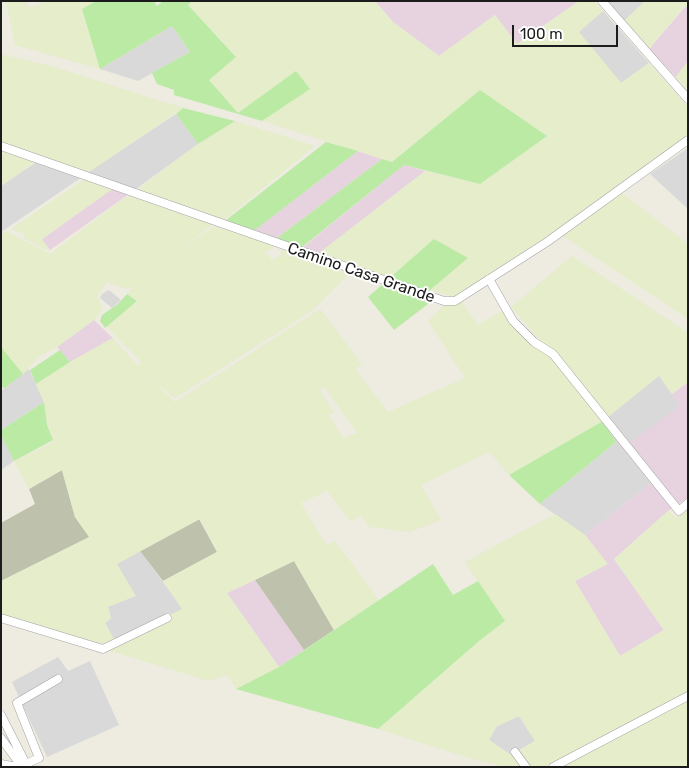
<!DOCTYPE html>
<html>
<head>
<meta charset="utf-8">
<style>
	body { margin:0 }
	#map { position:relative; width:689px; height:768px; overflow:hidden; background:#eeebe1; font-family:Rubik,sans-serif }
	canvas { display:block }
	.frame { position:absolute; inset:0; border:2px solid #1c1c1c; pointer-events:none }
	.scale { position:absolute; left:512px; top:25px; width:106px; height:22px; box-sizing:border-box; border:2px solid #1c1c1c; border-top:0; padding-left:6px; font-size:15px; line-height:18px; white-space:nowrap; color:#1c1c1c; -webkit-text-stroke:4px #fff; paint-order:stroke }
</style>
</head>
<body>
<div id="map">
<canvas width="689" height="768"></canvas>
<div class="frame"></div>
<div class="scale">100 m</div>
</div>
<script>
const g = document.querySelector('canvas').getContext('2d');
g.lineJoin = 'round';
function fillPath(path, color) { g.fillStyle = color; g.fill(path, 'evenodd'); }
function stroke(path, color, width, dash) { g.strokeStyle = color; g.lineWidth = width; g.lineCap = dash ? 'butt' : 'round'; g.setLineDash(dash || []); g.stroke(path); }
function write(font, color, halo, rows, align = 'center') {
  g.font = font + ' Rubik,sans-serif'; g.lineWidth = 4; g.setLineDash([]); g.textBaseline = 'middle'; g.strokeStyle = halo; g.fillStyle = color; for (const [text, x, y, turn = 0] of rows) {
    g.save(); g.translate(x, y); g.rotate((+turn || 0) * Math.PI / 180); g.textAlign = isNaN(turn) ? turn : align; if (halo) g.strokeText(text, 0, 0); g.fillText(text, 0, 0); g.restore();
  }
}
fillPath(new Path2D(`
	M607,1h35l2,1 -20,19z
	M603,11l46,52 -28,20 -43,-51z
	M172,26l18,26 -52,29 -38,-12z
	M176,114l22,30 -62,45 -48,-16 -87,59v-46l43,-29 44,15z
	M688,148v61l-38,-35z
	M109,290l12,10 -9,8 -12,-10 2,-4z
	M29,369l15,33 -43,28v-39z
	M659,375l21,30 -22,73 -73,57 -45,-31 76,-62 -13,-21z
	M1,435l13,26 -13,9z
	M140,551l43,58 -67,34 -11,-20 6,-5 -3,-11 8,-43z
	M58,657l10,14 22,-10 29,64 -72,32 -35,-75z
	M519,716l16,25 -24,14 -22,-15 8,-14z`), '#dad9d9');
fillPath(new Path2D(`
	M375,1h204l-62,43 -22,-29 -56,41 -46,-34z
	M686,6l2,2v53l-12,16 -27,-28z
	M358,151l24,8 -105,79 -22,-8z
	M404,165l21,6 -107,83 -16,-6z
	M120,183l16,6 -86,61 -9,-10z
	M94,320l19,18 -43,24 -13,-15z
	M688,382v116l-20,13 -54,48 50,71 -44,26 -45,-75 32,-17 -22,-29 73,-57 -28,-36 50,-36 -8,-12z
	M255,580l49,70 -25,17 -52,-74z`), '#e7d2e0');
fillPath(new Path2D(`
	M62,470l13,47 15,20 -89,44v-58l34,-19 -6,-15z
	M199,519l18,33 -54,29 -23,-30z
	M294,561l40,69 -30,20 -49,-70z`), '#bec2ac');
fillPath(new Path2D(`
	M6,1h21l2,7 18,-7h49l-14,8 18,60 -85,-24z
	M192,1h182l19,21 46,34 56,-41 22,29 62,-43h15l9,10 -24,21 42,51 28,-20 39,44v27l-66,59 66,51v75l-133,-88 -98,64 21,30 25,-14 31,36 18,10 16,16 -57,-66 61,-51 116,77v49l-16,12 -13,-18 -56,45 -94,54 -20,-23 -68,33 20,35 -31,12 -41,-5 -8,-12 -10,7 -24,-31 -26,12 25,42 9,-4 44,59 -45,30 -40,-69 -67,32 52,74 -43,22 -9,-14 -18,6 -99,-30 -7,-7 -60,-15 -42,-14v-34l88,-44 -14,-20 -13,-47 -33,19 -15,-28 40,-19 -7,-17 -3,-23 -8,-18 34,-22 43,-24 25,28 4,-3 -36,-37 31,-25 3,1 -13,-8 7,-10 -7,5 -20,-7 -10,15 6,12 -9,11 -37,27 -18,10 -16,17 -22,-27v-113l5,-3 44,23 81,-61 82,31 -36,29 37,-27 59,19 1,2 -8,5 6,8 8,-4 1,-7 70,23 -38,38 -138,88 -28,-23 28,27 145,-93 42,55 -7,5 33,43 77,-34 -37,-57 26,-24 -24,-7 38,-32 -81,21 -69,-25 107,-83 55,13 66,-48 -66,-46 -88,72 -130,-41 47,-32 -13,-17 -58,42 -30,-36 28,-22 -48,-51zM324,387l29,40 4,6 -14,5 -14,-23 5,-3 -14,-21zM200,519l17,33 -54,29 19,28 -67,33 -10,-19 6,-5 -3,-11 28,-11 -19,-32z
	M642,1h46v7l-3,-2 -36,43 -25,-28 19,-18z
	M1,54l50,12 132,42 -95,65 -87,-31z
	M688,61v28l-12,-12z
	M235,121l80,25 -90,73 -8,-1 -79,-29 60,-45z
	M1,150l7,3 27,9 -34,24z
	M85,179l29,9 -72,51 8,11 -6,-1 -20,-11v-4l-13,-5z
	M688,510v257h-183l-36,-9 -91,-29 101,-88 25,-20 -39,-59 90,-48 30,21 23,29 -33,17 45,75 44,-26 -50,-71 54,-48 8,7zM519,716l16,25 -24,14 -22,-15 7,-13z`), '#e5edcb');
fillPath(new Path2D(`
	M96,1h58l3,5 6,-5h29l-4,4 48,52 -27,23 29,33 58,-42 14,18 -48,32 -88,-26v-5l-17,-6 -5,-11 38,-21 -18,-26 -72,43 -18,-60z
	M480,90l67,46 -67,48 -76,-19 -103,83 -24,-10 105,-79 10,3z
	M183,108l52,13 -37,23 -22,-30z
	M326,142l32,9 -103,79 -30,-9z
	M434,239l34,19 -38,32 2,11 -38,29 -26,-33z
	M127,294l10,7 -32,27 -5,-7 2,-6 16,-11z
	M1,347l22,27 -18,14 -4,-1z
	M60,350l10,12 -34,22 -6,-14z
	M44,402l3,23 6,15 -39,21 -13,-26v-5z
	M603,421l13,21 -76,62 -31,-29z
	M433,564l20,31 25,-14 27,40 -26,20 -101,88 -142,-40 43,-22z`), '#bbeaa5');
const street = new Path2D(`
	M602,1l86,98
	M1,146l443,155h11l92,-59 141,-102
	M489,279l24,42 21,21 19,12 126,157 9,-8
	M1,618l102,31 64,-31
	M1,715l25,49 13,-6 -22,-55 41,-24
	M1,738l21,29
	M515,752l11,15
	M1,764l16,3
	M553,767l135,-71`);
stroke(street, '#a3a3a3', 9);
stroke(street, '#fff', 8);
write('16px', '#1c1c1c', '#fff', [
	["Camino Casa Grande",361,273,19]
]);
</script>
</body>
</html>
